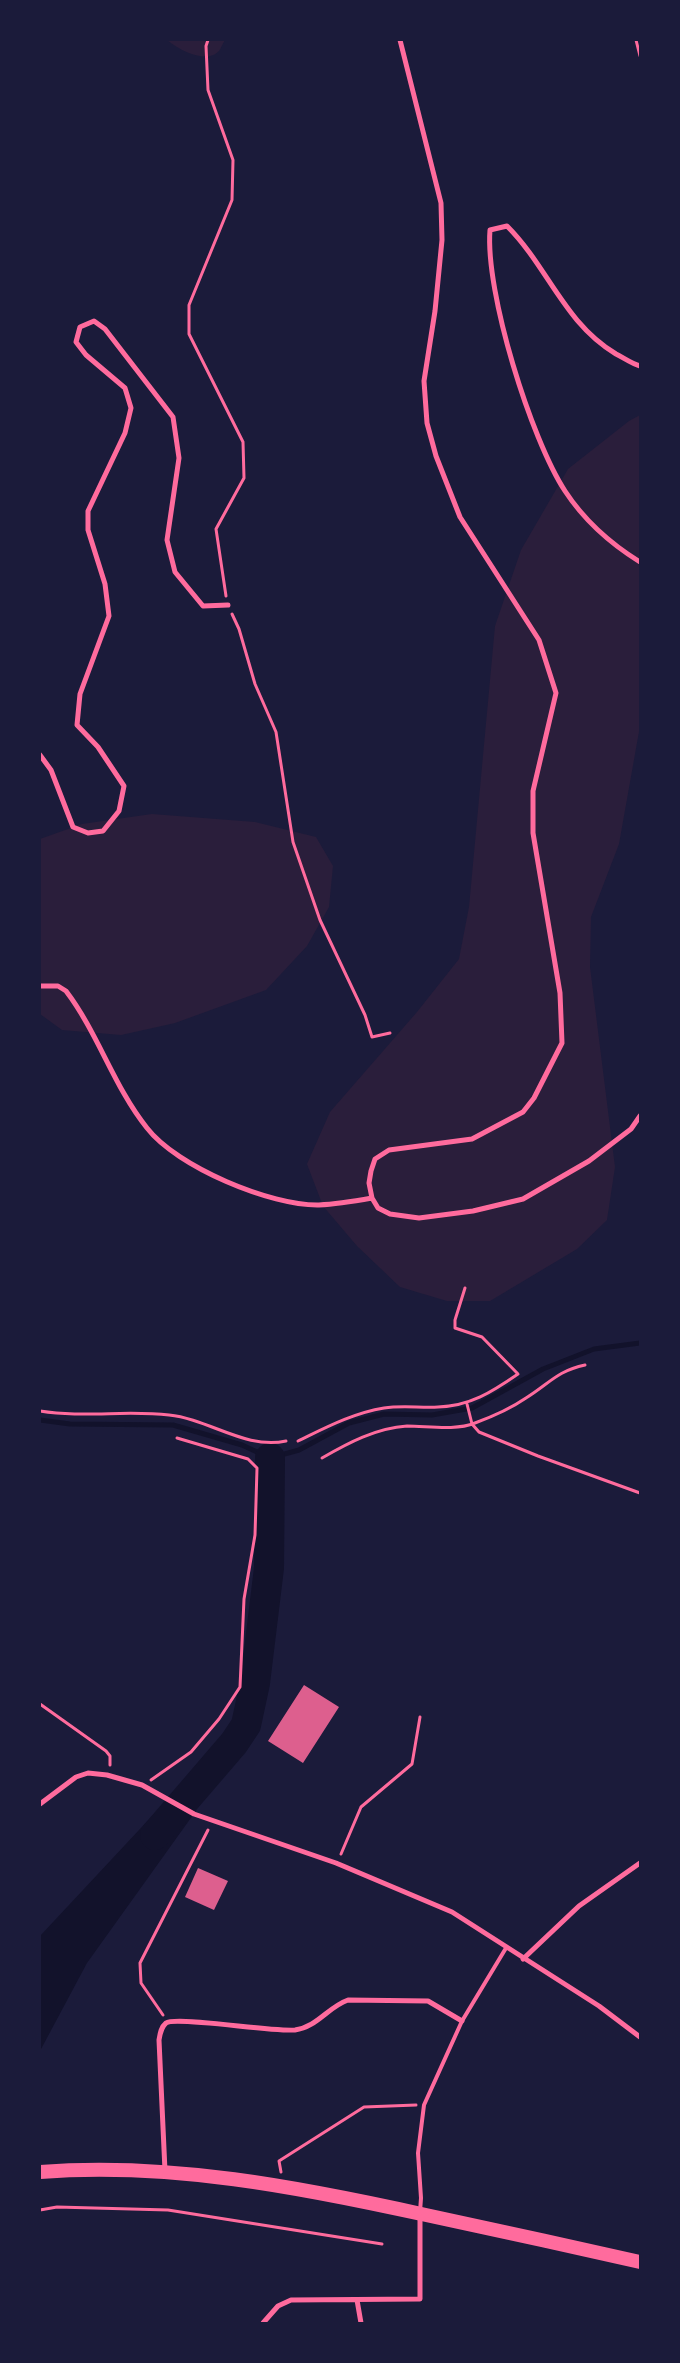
<!DOCTYPE html>
<html>
<head>
<meta charset="utf-8">
<style>
	body { margin:0 }
	#map { position:relative; width:680px; height:2363px; overflow:hidden; background:#1b1b3a; font-family:Jost,sans-serif }
	canvas { display:block }
	.frame { position:absolute; inset:0; border:41px solid #1b1b3a; pointer-events:none }
</style>
</head>
<body>
<div id="map">
<canvas width="680" height="2363"></canvas>
<div class="frame"></div>
</div>
<script>
const g = document.querySelector('canvas').getContext('2d');
g.lineJoin = 'round';
function fillPath(path, color) { g.fillStyle = color; g.fill(path, 'evenodd'); }
function stroke(path, color, width, dash) { g.strokeStyle = color; g.lineWidth = width; g.lineCap = dash ? 'butt' : 'round'; g.setLineDash(dash || []); g.stroke(path); }
fillPath(new Path2D(`
	M167,40h58c-2,3 -4,8 -6,11 -13,14 -41,-2 -52,-11z
	M640,415v311l-21,118 -28,73 -1,50 25,200 -8,53 -30,29 -87,52h-43l-47,-14 -43,-41 -34,-40 -16,-42 23,-52 87,-100 42,-53 10,-52 26,-281 26,-76 47,-81 61,-48z
	M152,814l103,8 61,15 17,29 -4,41 -22,39 -41,44 -91,33 -54,12 -59,-5 -22,-16v-175l42,-15z`), '#2a1e3b');
fillPath(new Path2D(`
	M167,1800l26,15 -106,148 -47,88v-115z`), '#12122b');
stroke(new Path2D(`
	M40,1420l30,4 103,1 69,20 28,13 29,-8 50,-27 35,-9 48,1 40,-7 71,-39 51,-20 46,-6`), '#12122b', 5);
stroke(new Path2D(`
	M155,1835l79,-92 12,-18 9,-42 14,-115 1,-110`), '#12122b', 30);
fillPath(new Path2D(`
	M304,1685l35,22 -36,56 -35,-22z
	M198,1868l30,13 -14,29 -29,-13z`), '#dd5f8e');
stroke(new Path2D(`
	M208,40l-2,6 2,44 25,70 -1,40 -43,105v29l54,108 1,36 -28,51 10,67
	M636,40l4,16
	M232,614l7,15 16,55 21,48 17,110 27,78 45,95 7,22 18,-4
	M467,1404l5,20 7,8 59,24 102,37
	M40,1411c43,7 86,-1 129,4 40,4 77,35 117,26
	M298,1441c27,-13 55,-28 86,-33 18,-3 36,0 54,-1 32,-1 54,-15 80,-33l-36,-37 -27,-9v-8l10,-32
	M322,1458c26,-15 54,-30 85,-32 21,0 48,5 68,-3 19,-7 35,-14 51,-25 24,-15 31,-27 59,-33
	M40,1704l66,47 4,5v9
	M151,1780l40,-28 28,-33 21,-32 4,-88 11,-64 2,-67 -9,-9 -71,-21
	M341,1854l20,-47 51,-43 8,-47
	M163,2015l-22,-32 -1,-20 68,-133
	M281,2172l-2,-11 85,-54 52,-2
	M40,2210l17,-3 111,3 214,34`), '#ff6b9d', 3);
stroke(new Path2D(`
	M420,2212l1,-14 -3,-45 6,-48 38,-84 44,-73`), '#ff6b9d', 4);
stroke(new Path2D(`
	M400,40l41,163 1,37 -7,71 -11,70 3,42 9,33 24,61 79,123 17,53 -23,98v42l27,160 2,50 -28,55 -11,14 -51,27 -83,11 -14,9 -4,12 -2,12 3,15 6,10 12,6 29,4 54,-7 50,-12 66,-38 42,-32 9,-13
	M640,366c-8,-2 -16,-8 -24,-12 -52,-31 -68,-87 -109,-128l-17,4c-5,62 41,209 75,261 19,29 46,53 75,71
	M40,755l11,15 22,57 15,6 15,-2 16,-20 5,-25 -26,-39 -21,-22 3,-31 29,-78 -4,-32 -17,-54v-19l37,-78 6,-25 -6,-20 -39,-33 -10,-13 4,-15 14,-6 11,8 68,88 6,41 -12,82 8,32 28,34 25,-1
	M40,986h18l8,5c32,42 48,96 81,137 30,39 124,78 172,77 18,-1 36,-4 53,-7
	M40,1804l36,-27 12,-4 19,2 35,10 52,29 142,49 116,49 147,94 41,31
	M523,1959l56,-53 61,-43
	M165,2171l-6,-131c1,-6 2,-13 7,-17 10,-7 106,9 129,7 22,-3 33,-23 53,-30l80,1 34,20
	M357,2300l4,23
	M263,2323l15,-17 13,-6 129,-1v-84`), '#ff6b9d', 5);
stroke(new Path2D(`
	M40,2172c130,-10 259,15 386,43 71,15 143,31 214,47`), '#ff6b9d', 14);
</script>
</body>
</html>
